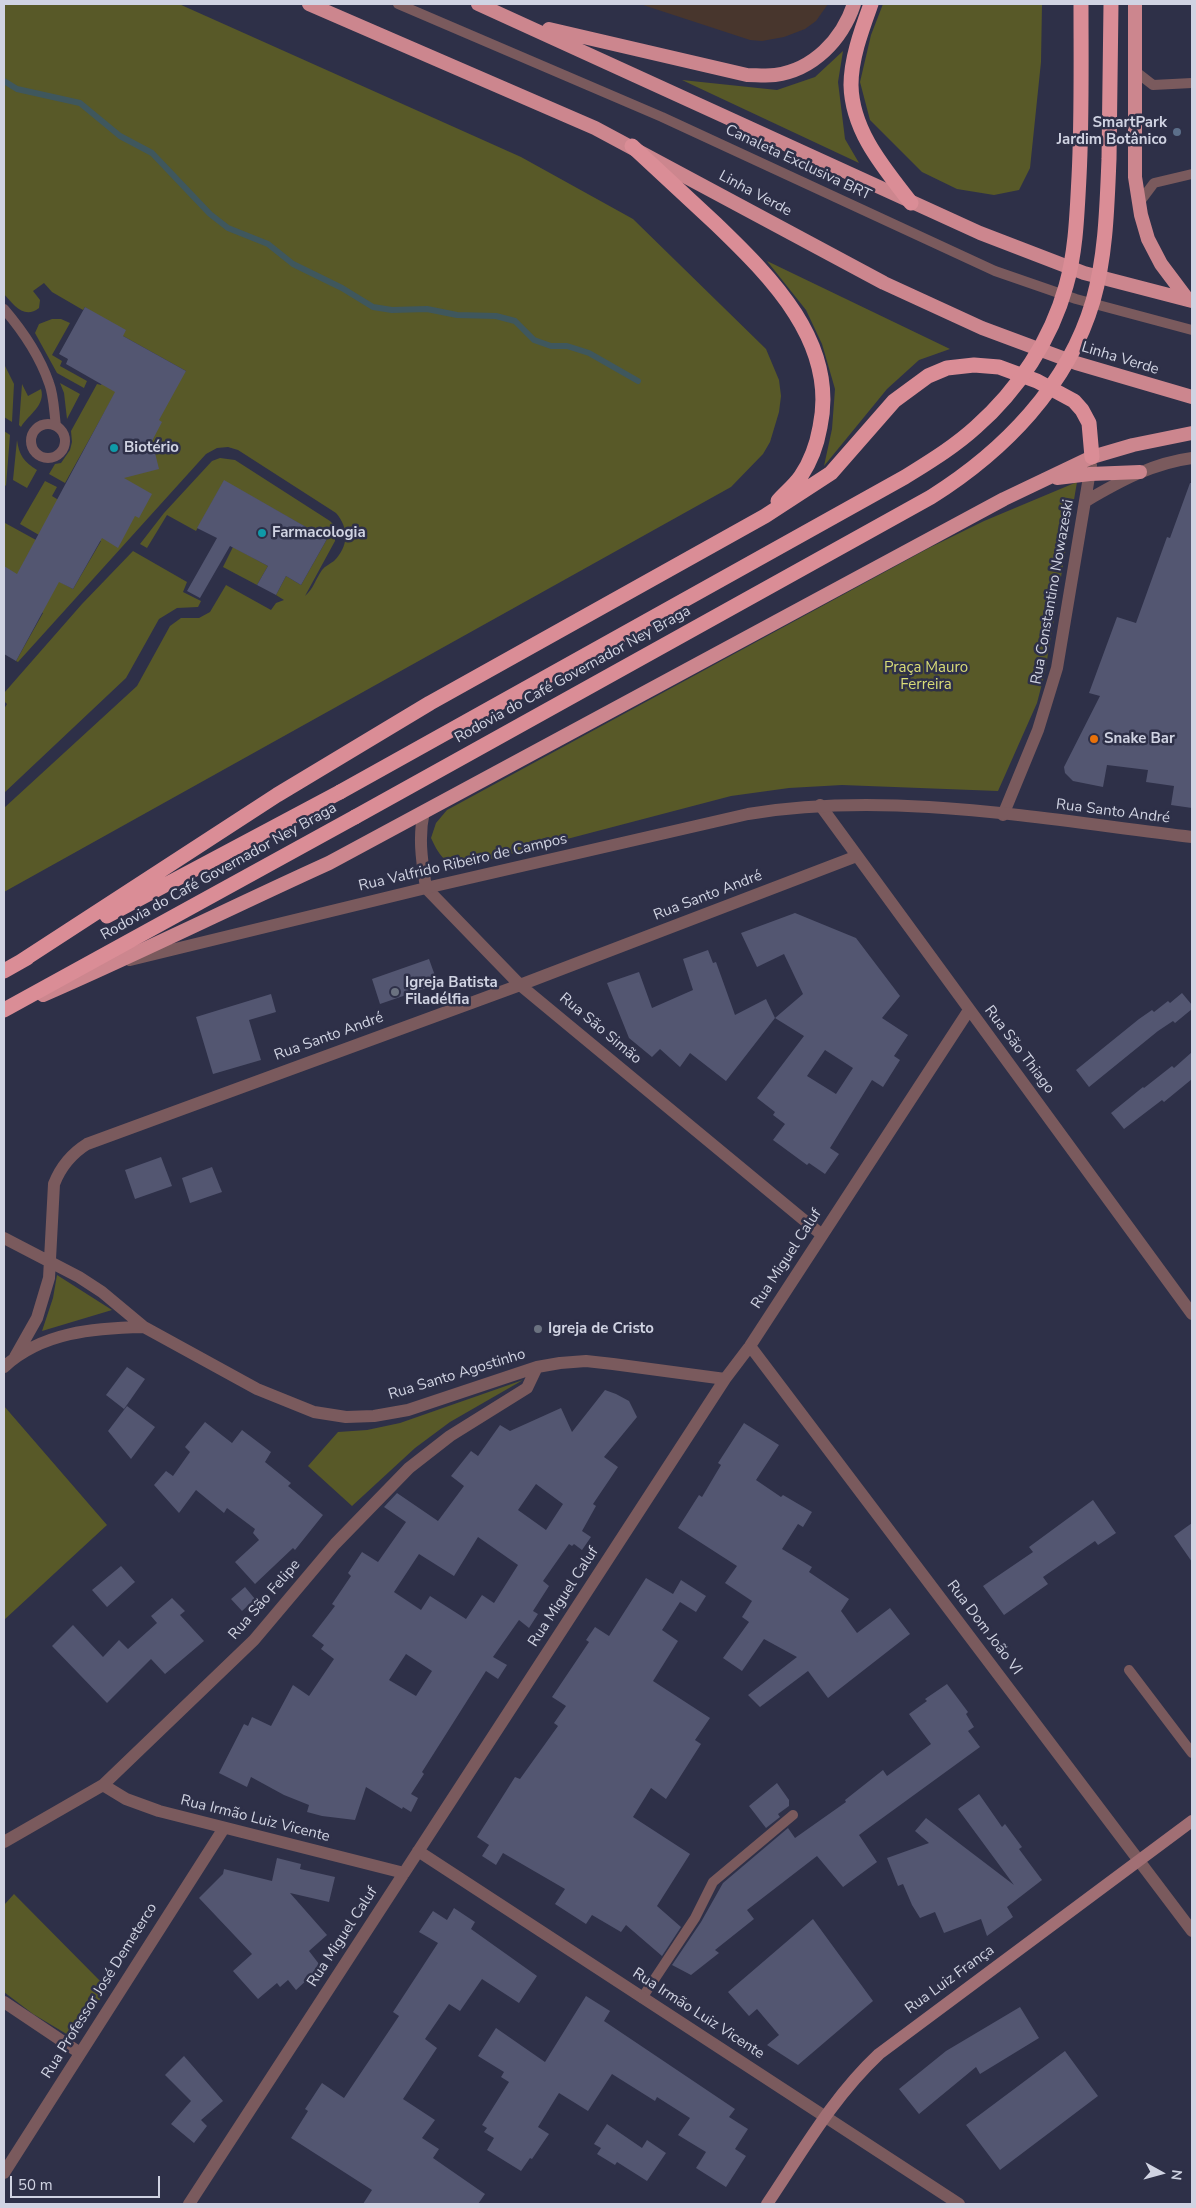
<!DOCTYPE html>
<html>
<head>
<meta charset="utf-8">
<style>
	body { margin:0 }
	#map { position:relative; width:1196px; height:2208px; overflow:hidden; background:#2e3048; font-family:"Nunito Sans",sans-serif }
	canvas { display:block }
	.frame { position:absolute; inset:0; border:5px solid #d0d3e2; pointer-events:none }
	.north { position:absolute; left:1136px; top:2148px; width:50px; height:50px; -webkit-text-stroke:4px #2e3048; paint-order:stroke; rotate:97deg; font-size:14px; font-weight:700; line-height:20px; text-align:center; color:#d0d3e2 }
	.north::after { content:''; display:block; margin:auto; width:18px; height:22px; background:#d0d3e2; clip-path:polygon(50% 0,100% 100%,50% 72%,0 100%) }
	.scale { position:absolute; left:10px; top:2176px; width:150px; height:22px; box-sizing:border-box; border:2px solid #d0d3e2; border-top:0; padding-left:6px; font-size:15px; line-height:18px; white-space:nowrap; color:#d0d3e2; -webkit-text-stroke:4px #2e3048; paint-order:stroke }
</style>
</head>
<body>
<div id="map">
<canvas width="1196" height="2208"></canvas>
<div class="frame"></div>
<div class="north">N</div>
<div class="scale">50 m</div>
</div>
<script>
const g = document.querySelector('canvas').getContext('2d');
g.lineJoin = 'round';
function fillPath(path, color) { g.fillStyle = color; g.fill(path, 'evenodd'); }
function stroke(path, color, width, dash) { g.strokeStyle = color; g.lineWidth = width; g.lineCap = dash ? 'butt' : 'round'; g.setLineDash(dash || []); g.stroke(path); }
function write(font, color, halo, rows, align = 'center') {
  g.font = font + ' "Nunito Sans",sans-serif'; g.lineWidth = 5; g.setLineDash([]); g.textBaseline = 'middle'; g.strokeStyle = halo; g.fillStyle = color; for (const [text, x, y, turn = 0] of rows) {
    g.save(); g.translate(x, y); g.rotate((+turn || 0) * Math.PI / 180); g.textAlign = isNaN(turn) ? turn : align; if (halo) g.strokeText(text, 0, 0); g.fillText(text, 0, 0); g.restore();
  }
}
fillPath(new Path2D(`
	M640,4h188l-12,17 -11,8 -21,8 -22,4 -12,-1z`), '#48362d');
fillPath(new Path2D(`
	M4,4h175l342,153 112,62 133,130 13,31 2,16 -2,16 -9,30 -7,12 -32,33 -727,405v-84l133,-122 33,-60 11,-8h18l11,-6 16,-27 45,25 5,-7 8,-3 -8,-5 10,-19 15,9 26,-46 -103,-58 -28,50 -29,-16 -20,33 -7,-4 24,-31 48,-52 8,-3 15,2 95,61 5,5v15l-30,55c9,-8 10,-16 17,-26 3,-4 8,-6 12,-9 15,-15 15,-33 2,-48l-98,-63 -10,-3 -11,1 -11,6 -188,208 -2,-1 27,-48 -39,-22 1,-68 31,17 -12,22 49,27 28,-48 -50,-28 -12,22 -19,-11 25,-43 12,6 -5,9 13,8 73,-54 21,-30 -29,-16 56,-33 -63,-35 -38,-29 -2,3 -31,-18 -8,-9 -11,8 7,9 -1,8c-15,12 -26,-4 -35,-14z
	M883,4h159l-1,58 -11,106 -11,22 -25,5 -37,-6 -35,-17 -52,-52 -10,-38 11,-47z
	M843,51l-5,31 7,57 14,24 -177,-83 95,10 38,-13z
	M767,261l183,88 -31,11 -32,29 -63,77 8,-37 3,-40 -13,-45 -16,-34z
	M52,319h9l9,4 -18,32 10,6 -2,5 27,15 -3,7 -27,-15 -22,-40 4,-9z
	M4,364l10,20 -2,38 -8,-5z
	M105,378l14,8 -54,97 -16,-9 6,-10 6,-1 9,-13 2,-8 -1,-11 26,-47 4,1z
	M60,383l20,11 -13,25 -3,-26z
	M22,384l6,12 13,-7c5,16 -12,25 -20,38l-2,-2z
	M4,431l6,4 -4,51 -2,-2z
	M17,440c2,15 7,22 20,30l-10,18 -14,-8z
	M1077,482l-32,190 -8,31 -39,88 -156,-6 -53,3 -58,8 -267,70c-20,-2 -25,-11 -33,-28l5,-15 11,-13 482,-262 55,-27z
	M233,547l35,19 -11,19 -34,-18z
	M133,551l54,31 -4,10 18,9 -3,6 -21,1 -18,11 -33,59 -122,115v-84l3,-5 -3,-3v-8l78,-89z
	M57,1275l55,35 -70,21 11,-33z
	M523,1380l-73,42 -35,26 -63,58 -44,-40 30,-34 29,-2 33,-7z
	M4,1406l103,119 -103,95z
	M14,1894l93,94 -32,51 -42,-25 -29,-22v-87z`), '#585928');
stroke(new Path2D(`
	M4,81l13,8 63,14 40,33 32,17 58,61 18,14 40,16 25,20 49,24 31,19 19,3 35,-1 30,6 39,1 19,5 19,19 17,6h16l22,7 49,28`), '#3f575d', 6);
fillPath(new Path2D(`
	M85,307l41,23 -3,6 63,35 -27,49 3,2 -10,19 7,28 -35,9 28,16 -13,24 -4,-2 -17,32 -16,-10 -29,51 -14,-7 -43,79 -12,-7v-88l13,8 98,-182 -49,-28 2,-5 -9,-5z
	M224,480l103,59 -26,46 -15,-9 -10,19 -19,-10 11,-19 -38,-20 -30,52 -13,-7 30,-53 -20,-10z
	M1190,483h2v325l-21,-3 3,-19 -28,-4 2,-12 -41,-5 -4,22 -30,-6 -8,-8 -1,-6 36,-71 -11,-3 28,-76 19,6 31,-86 3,1z
	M795,913l61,25 44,58 -18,22 26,17 -14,21 6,4 -17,27 -11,-7 -42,68 9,6 -14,20 -16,-11 -2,2 -34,-25 12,-16 -12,-9 2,-3 -18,-14 47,-62 -29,-18 28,-24 -19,-40 -27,13 -16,-34zM825,1050l28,18 -17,26 -29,-18z
	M708,950l5,13 3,-1 19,53 31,-16 9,19 -49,63 -36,-28 -10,14 -20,-18 -8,8 -23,-19 -22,-55 32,-11 13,36 41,-18 -10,-31z
	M429,959l9,25 -58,20 -8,-25z
	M1182,993l10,12v4l-17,14 -2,-2 -15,10 -69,56 -13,-17 63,-51 13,-9 2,2 14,-11 2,2z
	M271,994l5,18 -27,8 12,40 -48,14 -17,-57z
	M1192,1052v27l-28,23 -2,-2 -38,29 -13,-16 32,-26 1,1 28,-22 2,2z
	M161,1157l11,29 -37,13 -10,-29z
	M212,1167l10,25 -32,11 -8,-25z
	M127,1367l18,12 -21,30 -18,-14z
	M605,1390l11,4 13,7 8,16 -33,40 14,10 -25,37 3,2 -14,25 9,6 -9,13 -8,-6 -2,2 -3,-2 -26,37 6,5 -16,25 5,3 -9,14 -10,-8 -26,37 14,8 -9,14 -12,-8 -64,101 2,2 -13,20 7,4 -7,14 -8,-5 -1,2 -36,-22 -11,33 -33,-4 -15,-4 2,-7 -25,-10 -33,-18 -4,10 -28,-14 25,-49 4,2 4,-9 19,9 22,-41 16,11 25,-37 -13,-10 3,-4 -12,-9 23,-30 -3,-2 19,-28 -3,-3 14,-21 16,10 28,-40 -22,-15 13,-14 41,28 26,-35 -13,-10 20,-25 7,5 22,-31 10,6 51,-23 11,24zM536,1484l27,20 -17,26 -28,-20zM478,1537l40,28 -24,38 -12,-8 -16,24 -36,-23 -9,14 -27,-18 25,-38 35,22zM406,1654l26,17 -16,25 -27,-16z
	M127,1406l28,21 -24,32 -23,-28z
	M205,1422l27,21 10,-13 29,22 -6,10 26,21 -3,3 35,29 -28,35 -2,-2 -38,36 -20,-22 24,-22 -6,-7 2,-4 -28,-21 -3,5 -28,-23 -17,23 -25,-28 12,-14 7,5 17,-24 -5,-5z
	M744,1423l35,22 -23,35 25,17 2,-2 29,17 -9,15 -5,-3 -16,25 30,18 -3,5 40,27 -8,12 16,22 33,-25 20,26 -82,64 -20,-27 -48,36 -12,-12 49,-38 -33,-18 -22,32 -19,-13 26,-36 -7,-5 10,-16 -27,-18 12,-17 -59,-38 21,-33 3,2 19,-32 -3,-2z
	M1093,1500l23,33 -18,12 -3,-4 -52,36 5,7 -44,31 -21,-29 50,-34 -4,-5z
	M1192,1523v39l-18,-26z
	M121,1566l14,16 -28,25 -15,-17z
	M646,1578l27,16 8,-14 25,16 -10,16 -16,-10 -18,28 16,11 -25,40 57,37 -15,22 6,4 -35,55 -15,-11 -18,29 57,37 -33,52 24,21 -19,29 -36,-31 -5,7 -29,-17 -6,9 -31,-20 10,-15 -62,-36 -7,12 -14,-9 7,-11 -12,-8 38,-60 5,2 38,-53 -4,-3 12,-17 -14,-9 37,-55 -3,-2 9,-13 14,9z
	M245,1587l10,12 -13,12 -11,-12z
	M172,1598l13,13 -5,4 24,26 -39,33 -14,-15 -44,44 -55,-57 21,-21 30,32 16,-17 9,9 29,-26 -6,-7z
	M947,1684l21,28 -2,2 8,13 -6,4 12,16 -121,88 18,27 -34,25 -26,-31 -70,54 7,9 -39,31 4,3 -28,22 -19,-10 29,-43 22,-39 65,-55 7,10 51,-36 -1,-2 38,-30 4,6 44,-32 -22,-30 18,-13 -2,-2z
	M777,1783l12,17v6l-11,8 2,3 -14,11 -17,-22z
	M979,1794l23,33 3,-3 17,23 -3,2 23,31 -35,27 6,10 -26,19 -6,-17 -37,14 -9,-21 -15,6 -8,-13 -9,-21 -5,2 -11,-28 42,-15 -14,-12 11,-13 88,67 -56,-76z
	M277,1858l24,6 -1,5 35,8 -6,25 -39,-9 37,42 -18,16 10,13 -10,14 -13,12 -8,-10 -8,7 -3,-4 -19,16 -25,-28 19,-17 -53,-56 24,-24 1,-5 48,12z
	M454,1908l21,14 -4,7 66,47 -18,27 -37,-24 -22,32 -11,-7 -24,35 12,9 -34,51 32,21 -13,18 17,11 -6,9 52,36 -7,10h-115l9,-14 -81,-52 17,-27 -3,-2 17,-26 22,15 55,-82 -6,-4 45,-69 -19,-11 14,-21 14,9z
	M813,1919l60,82 -75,64 -31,-20 12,-10 -22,-26 -8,7 -21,-24z
	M586,1996l24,15 -6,10 131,88 -6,8 19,12 -13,20 11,7 -20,31 -30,-19 10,-16 -28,-17 12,-17 -33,-21 -2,4 -43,-27 -24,37 -29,-18 -21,34 11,7 -17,25 -2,-1 -9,13 -34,-21 7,-12 -10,-6 3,-4 -5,-3 27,-43 -8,-5 3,-5 -26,-16 18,-28 49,34z
	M1020,2007l19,31 -59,36 -4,-7 -57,47 -20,-25 47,-38z
	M1065,2051l33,45 -98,74 -34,-45z
	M184,2056l39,45 -22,19 6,6 -13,17 -23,-19 20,-23 -26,-26z
	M607,2124l35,24 5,-8 19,13 -19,28 -30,-19 -2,3 -18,-11 4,-6 -7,-4z`), '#535671');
stroke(new Path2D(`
	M398,4l264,113 333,154 81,28 116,31
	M1135,71l18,14 39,-2
	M1139,203l15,-20 38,-9
	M4,309c18,21 36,48 45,74 5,13 5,29 7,43
	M31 441a17 17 0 1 1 34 0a17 17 0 1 1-34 0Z
	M1129,1670l63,83
	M642,1998l53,-80 18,-36 80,-67`), '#7a5a5d', 10);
stroke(new Path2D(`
	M1086,501c34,-20 67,-38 106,-43
	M820,805l372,509
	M1003,815l35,-85 19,-62 34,-203
	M426,888l94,97 302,250
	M4,1238l75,39 23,15 42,35 113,62 57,23 32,5 28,-1 34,-6 129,-43 23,-4 26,-2 27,3 112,15
	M750,1346l442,585
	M15,1357l22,-39 12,-40 5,-94c7,-18 17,-30 33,-40l433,-159 337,-129
	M4,1367c38,-35 90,-39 140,-40
	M103,1785l23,14 33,12 245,62
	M4,1842l99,-57 151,-145 81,-96 74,-76 41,-32 77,-48 10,-21
	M418,1851l541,353
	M4,2002l76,51
	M4,2173l220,-345
	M189,2204l536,-825 25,-33 219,-336`), '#7a5a5d', 12);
stroke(new Path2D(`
	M424,811c-6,27 -2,50 2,77
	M130,960l296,-72 322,-74c145,-24 299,6 444,23`), '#7a5a5d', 12);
stroke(new Path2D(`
	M767,2204c35,-52 66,-107 112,-150l313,-233`), '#a16f74', 12);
stroke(new Path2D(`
	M309,4l286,124 289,155 98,45 94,35 116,34
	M478,4l502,229 104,40 108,28
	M1135,4v173l6,38 7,24 13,25 27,36
	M549,29l198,46c9,0 19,1 28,0 38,-5 67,-35 79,-71
	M1057,478l33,-4 50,-2
	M43,995c97,-42 191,-89 286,-132l675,-364 88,-42 41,-12 59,-12`), '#cc868e', 14);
stroke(new Path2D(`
	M871,4c-9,25 -20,54 -20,81 1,47 34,84 60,118
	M632,146c28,26 56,52 84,78 55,53 122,119 104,203 -3,17 -9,34 -19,49 -6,9 -16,17 -23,25
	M107,916l233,-124
	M20,962l257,-167 153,-92 335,-187 66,-43 63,-72 34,-25 19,-8 27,-3 25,2 38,14 37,20 8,9 7,13 3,34
	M4,971l23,-13
	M4,1010l351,-193`), '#da8d96', 15);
stroke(new Path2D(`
	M340,792l565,-315c24,-15 49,-30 71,-50 42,-37 75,-87 90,-141 10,-35 11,-72 13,-109 3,-57 2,-115 2,-173
	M355,817l576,-320c73,-46 137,-111 162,-196 13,-46 14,-95 16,-142 1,-52 1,-104 2,-155`), '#da8d96', 15);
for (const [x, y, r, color] of [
	[1177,132,5,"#5c6f8a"],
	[114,448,5,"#0f9aa8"],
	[262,533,5,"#0f9aa8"],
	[1094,739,5,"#e8710a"],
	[395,992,5,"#6b7280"],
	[538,1329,5,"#6b7280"]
]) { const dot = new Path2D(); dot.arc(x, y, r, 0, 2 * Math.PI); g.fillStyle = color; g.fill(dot); stroke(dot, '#2e3048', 2); }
write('bold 15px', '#d0d3e2', '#2e3048', [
	["SmartPark",1167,123,"right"],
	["Jardim Botânico",1167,140,"right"],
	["Biotério",124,448],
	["Farmacologia",272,533],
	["Snake Bar",1104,739],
	["Igreja Batista",405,983],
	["Filadélfia",405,1000],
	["Igreja de Cristo",548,1329]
], 'left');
write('15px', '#d0d3e2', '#2e3048', [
	["Canaleta Exclusiva BRT",798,163,25],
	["Linha Verde",755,194,28],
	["Linha Verde",1120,359,17],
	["Rua Constantino Nowazeski",1053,592,-80],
	["Rodovia do Café Governador Ney Braga",573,675,-29],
	["Rua Santo André",1113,812,7],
	["Rua Valfrido Ribeiro de Campos",463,863,-13],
	["Rodovia do Café Governador Ney Braga",219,872,-29],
	["Rua Santo André",708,896,-21],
	["Rua São Simão",600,1029,40],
	["Rua Santo André",329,1037,-20],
	["Rua São Thiago",1019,1050,53],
	["Rua Miguel Caluf",787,1259,-57],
	["Rua Santo Agostinho",457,1375,-17],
	["Rua Miguel Caluf",564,1597,-57],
	["Rua São Felipe",265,1600,-49],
	["Rua Dom João VI",984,1628,53],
	["Rua Irmão Luiz Vicente",255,1819,14],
	["Rua Miguel Caluf",343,1937,-57],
	["Rua Luiz França",950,1980,-36],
	["Rua Professor José Demeterco",100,1991,-58],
	["Rua Irmão Luiz Vicente",698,2014,33]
]);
write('15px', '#d9dc77', '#2e3048', [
	["Praça Mauro",926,668],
	["Ferreira",926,685]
]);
</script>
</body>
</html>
